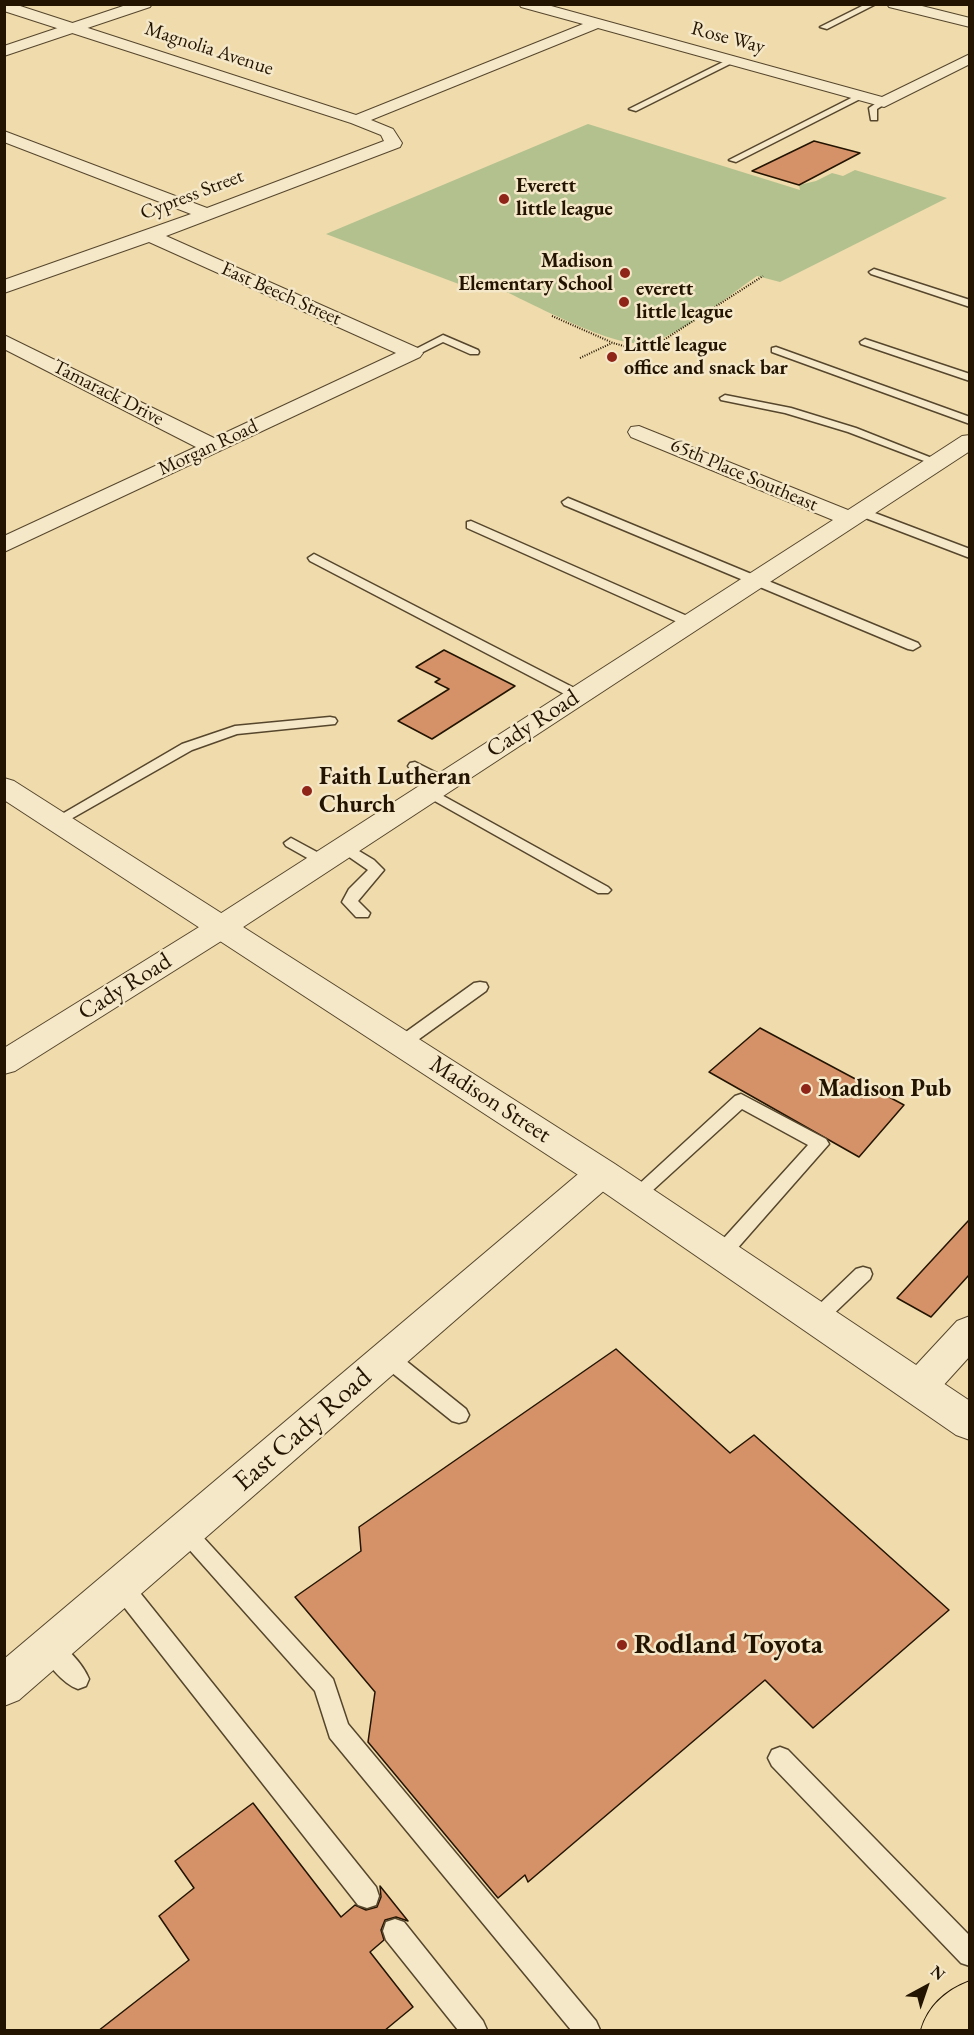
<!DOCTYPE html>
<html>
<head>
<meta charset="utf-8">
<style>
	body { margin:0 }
	#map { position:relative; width:974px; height:2035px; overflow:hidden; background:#efdbac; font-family:"EB Garamond",serif }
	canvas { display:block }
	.frame { position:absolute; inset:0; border:6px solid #231401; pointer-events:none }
	.north { position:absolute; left:896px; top:1957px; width:60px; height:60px; -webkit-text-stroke:4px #f5e8c9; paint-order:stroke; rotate:40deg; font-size:16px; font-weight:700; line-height:24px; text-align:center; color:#231401 }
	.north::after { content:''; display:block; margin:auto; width:21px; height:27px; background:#231401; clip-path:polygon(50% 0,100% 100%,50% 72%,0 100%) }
</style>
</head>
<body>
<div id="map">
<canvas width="974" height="2035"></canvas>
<div class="frame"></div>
<div class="north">N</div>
</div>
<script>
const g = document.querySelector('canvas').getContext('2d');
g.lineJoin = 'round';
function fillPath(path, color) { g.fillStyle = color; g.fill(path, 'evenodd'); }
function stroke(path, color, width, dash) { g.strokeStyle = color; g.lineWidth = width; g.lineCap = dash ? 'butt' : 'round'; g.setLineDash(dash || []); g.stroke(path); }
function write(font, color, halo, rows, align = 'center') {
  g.font = font + ' "EB Garamond",serif'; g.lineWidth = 5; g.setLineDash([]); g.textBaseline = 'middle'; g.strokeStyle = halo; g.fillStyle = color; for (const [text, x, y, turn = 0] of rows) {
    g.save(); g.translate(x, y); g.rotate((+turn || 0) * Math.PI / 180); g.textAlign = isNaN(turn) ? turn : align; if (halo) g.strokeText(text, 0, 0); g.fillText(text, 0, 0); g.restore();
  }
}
fillPath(new Path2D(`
	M588,124l212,66 -1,-5 17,-4 16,-8 11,3 12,-6 92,28 -167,84 -23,-6c-29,20 -77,60 -110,67 -32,7 -126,-45 -159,-60l-16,6 -146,-55z`), '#b3c18e');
const building = new Path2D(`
	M814,141l46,12 -61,32 -47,-14z
	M444,650l71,36 -83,53 -34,-18 51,-32 -14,-7 5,-3 -24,-12z
	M760,1028l144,77 -45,52 -150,-85z
	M969,1220v55l-38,42 -34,-19z
	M616,1349l114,104 24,-18 195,175 -136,118 -48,-48 -237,202 -3,-7 -27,23 -130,-156 7,-50 -80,-95 66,-46 -2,-24z
	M253,1803l88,114 14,-12 11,5 11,-3 4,-10 -1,-11 28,35 -12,-4 -11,3 -4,10 3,10 -14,12 43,55 -29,24h-286l91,-71 -30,-44 35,-28 -19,-27z`);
fillPath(building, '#d59168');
stroke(building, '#231401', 1.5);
const service = new Path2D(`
	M866,4h10l-49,25 -7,-2z
	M729,59l7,2 -100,50 -7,-2z
	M859,94l7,2 -130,66 -7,-2z
	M881,100l7,2 -11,7v11h-6l-2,-12z
	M874,269l96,31v7l-99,-33 -2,-2z
	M443,335l35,15 1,2 -1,2h-8l-27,-12 -26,13 -4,1 -5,-3z
	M865,339l105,35v7l-109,-37 -1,-2z
	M776,347l194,70v7l-198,-72v-4z
	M725,395l66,13 65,20 86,34 -2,2h-8l-84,-32 -63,-19 -64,-13 -1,-2z
	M568,498l350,145 2,3 -7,4 -5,-1 -344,-144 -2,-3z
	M859,507l111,42v9l-115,-44v-6z
	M471,521l223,98 1,3 -6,4 -5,-1 -217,-97v-6z
	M314,554l268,138 2,3 -7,4 -5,-1 -262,-137 -2,-3z
	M330,717l5,1 2,3 -2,3 -98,10 -45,16 -130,74 -5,1 -7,-4 132,-77 53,-18z
	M415,762l34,17 2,3 -7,4 -5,-1 -29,-16 -2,-3 2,-3z
	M429,788l179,99 3,3 -3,3h-10l-174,-98 -2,-3z
	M291,838l37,20 3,3 -3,3h-10l-32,-18 -2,-3z
	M344,842l30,18 10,10 -26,31 12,12 -2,4h-12l-14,-15 7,-13 19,-19 -29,-20 -2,-3z
	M480,982l6,1 2,4 -2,4 -78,56h-12l-2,-4 2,-4 78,-56z
	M741,1094l85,45 3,5 -101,115 -7,2 -7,-2 -2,-5 2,-5 94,-104 -66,-36 -101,92 -6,2 -6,-2 -3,-5 109,-100z
	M863,1267l7,2 2,5 -2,5 -47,45 -7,3 -7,-3 -3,-5 3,-5 47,-45z
	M388,1350l7,2 71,57 3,6 -3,6 -7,2 -7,-2 -71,-57 -3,-6 3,-6z
	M185,1522l7,3 141,154 15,45 248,297 4,9h-29l-241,-292 -15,-47 -137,-154 -4,-6 4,-6z
	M121,1576l8,3 247,308 3,9 -3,9 -9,3 -9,-3 -245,-312 -3,-7 3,-7z
	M49,1637c15,6 34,27 40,42l-3,7 -8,3c-15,-5 -33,-27 -40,-42l3,-7z
	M780,1747l8,3 182,186v30l-9,-3 -189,-197 -4,-8 4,-8z
	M395,1919l9,3 79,99 4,9h-29l-72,-90 -3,-9 3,-9z`);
const minor = new Path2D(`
	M4,4h10l342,111 227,-91 -62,-17 -2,-3h25l338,93 88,-43v10l-86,43 -286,-79 -227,92 22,9 9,14 -2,4 -234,89 254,113 3,4 -3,4 -416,195v-16l192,-89 -192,-98v-14l210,103 182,-85 -247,-111 -145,51v-13l187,-66 -187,-72v-11l203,77 177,-67 -3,-6 -30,-12 -347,-112z
	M639,426l209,84 114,-74 8,-1v16l-736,482 -219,138 -11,3v-26l208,-129 621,-399 -202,-83 -3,-5 3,-5z
	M602,1160l12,4 5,9 -5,9 -595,518 -15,6v-47l586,-495z
	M970,1316v40l-39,43 -13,4 -13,-4 -6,-11 6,-11 52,-56z`);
const tertiary = new Path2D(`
	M129,4h23l-2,3 -146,49v-10z
	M887,4h27l56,14v9l-81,-20z
	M4,778l10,3 601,383 355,237v39l-14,-5 -367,-253 -585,-382z`);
const primary = new Path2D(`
	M970,1981v49h-49c7,-24 25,-40 49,-49z`);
stroke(service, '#56462c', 3);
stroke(minor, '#56462c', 2);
stroke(tertiary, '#56462c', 2);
stroke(primary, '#231401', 2);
stroke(new Path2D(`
	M552,316l61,27 32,9 118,-76
	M580,358l32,-15`), '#231401', 2, [1, 1.5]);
fillPath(service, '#f5e8c9');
fillPath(minor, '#f5e8c9');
fillPath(tertiary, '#f5e8c9');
fillPath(primary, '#efdbac');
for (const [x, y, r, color] of [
	[504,199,6,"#8f2418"],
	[625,273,6,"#8f2418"],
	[624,302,6,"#8f2418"],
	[612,357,6,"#8f2418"],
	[307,791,6,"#8f2418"],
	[806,1089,6,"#8f2418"],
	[622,1645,6,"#8f2418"]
]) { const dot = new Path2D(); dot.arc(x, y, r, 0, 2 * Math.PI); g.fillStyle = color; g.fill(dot); stroke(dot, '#f5e8c9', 2); }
write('20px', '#231401', '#f5e8c9', [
	["Rose Way",728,38,15],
	["Magnolia Avenue",209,49,18],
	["Cypress Street",192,195,-21],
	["East Beech Street",281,294,24],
	["Tamarack Drive",108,393,27],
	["Morgan Road",208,448,-25],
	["65th Place Southeast",744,475,23]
]);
write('bold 20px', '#231401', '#f5e8c9', [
	["Everett",516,187],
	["little league",516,210],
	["Madison",613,262,"right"],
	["Elementary School",613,285,"right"],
	["everett",636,290],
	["little league",636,313],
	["Little league",624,346],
	["office and snack bar",624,369]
], 'left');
write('24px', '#231401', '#f5e8c9', [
	["Cady Road",533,724,-33],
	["Cady Road",125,987,-32],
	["Madison Street",490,1100,33]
]);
write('bold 24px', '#231401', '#f5e8c9', [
	["Faith Lutheran",319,777],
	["Church",319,805],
	["Madison Pub",818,1089]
], 'left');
write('28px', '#231401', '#f5e8c9', [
	["East Cady Road",303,1430,-41]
]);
write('bold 28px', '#231401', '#f5e8c9', [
	["Rodland Toyota",634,1645]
], 'left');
</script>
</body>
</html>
